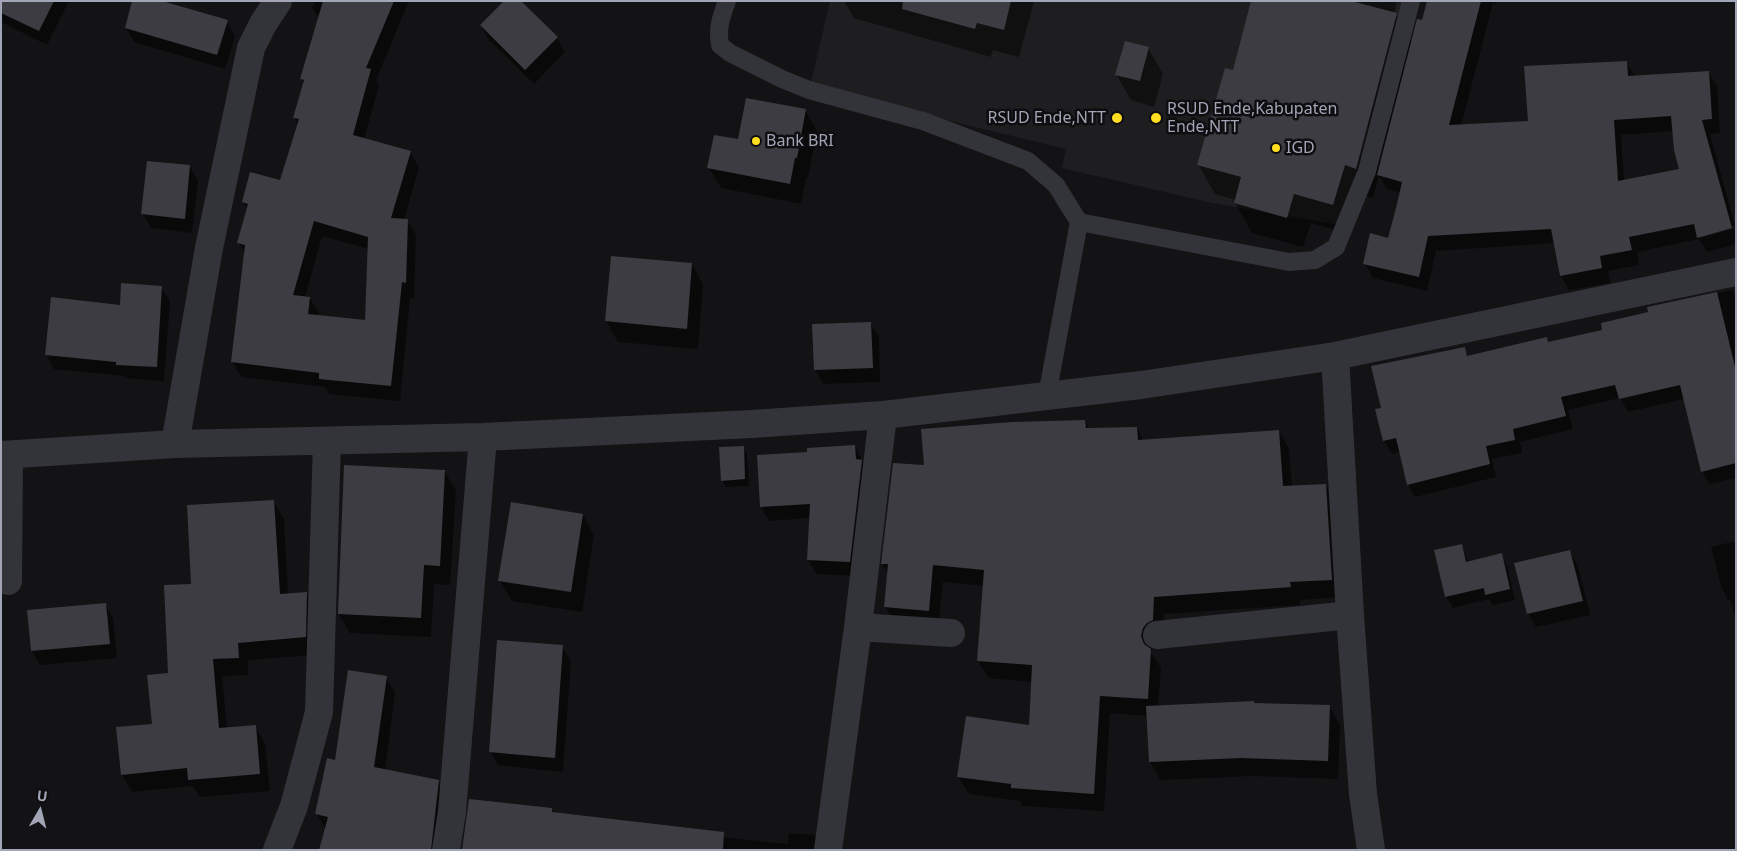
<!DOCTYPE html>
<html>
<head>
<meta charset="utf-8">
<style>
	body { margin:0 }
	#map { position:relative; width:1737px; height:851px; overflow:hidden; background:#131214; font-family:"Noto Sans",sans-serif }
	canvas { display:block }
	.frame { position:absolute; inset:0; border:2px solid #a2a5b6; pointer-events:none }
	.north { position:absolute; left:15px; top:786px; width:50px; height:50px; -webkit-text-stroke:4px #0e0d0f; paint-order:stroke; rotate:8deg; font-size:14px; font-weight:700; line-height:20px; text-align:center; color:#a2a5b6 }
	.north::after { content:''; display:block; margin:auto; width:18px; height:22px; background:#a2a5b6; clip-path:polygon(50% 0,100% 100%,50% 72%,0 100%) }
</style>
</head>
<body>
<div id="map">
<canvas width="1737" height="851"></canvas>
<div class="frame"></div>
<div class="north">U</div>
</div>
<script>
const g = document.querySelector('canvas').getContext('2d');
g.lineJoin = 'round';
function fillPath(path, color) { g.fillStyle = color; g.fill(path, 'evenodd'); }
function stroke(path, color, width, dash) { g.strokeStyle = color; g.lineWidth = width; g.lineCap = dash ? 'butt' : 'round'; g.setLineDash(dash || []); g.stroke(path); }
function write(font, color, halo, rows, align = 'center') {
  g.font = font + ' "Noto Sans",sans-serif'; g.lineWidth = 5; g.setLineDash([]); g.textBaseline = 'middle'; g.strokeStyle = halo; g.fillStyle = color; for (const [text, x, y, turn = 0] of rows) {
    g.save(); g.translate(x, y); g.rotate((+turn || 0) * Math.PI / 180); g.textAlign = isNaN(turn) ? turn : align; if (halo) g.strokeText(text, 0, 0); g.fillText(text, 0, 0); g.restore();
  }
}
fillPath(new Path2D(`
	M830,1h581l-71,224 -128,-22 -150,-35 4,-19 -256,-62z`), '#1e1e21');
fillPath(new Path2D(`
	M1,1h68l-22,44 -44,-22 -2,-4z
	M315,1h94l-33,79 3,6 -15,53 46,13 9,15 -15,53h3l9,15 -2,63h-4l-10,103 -71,-7 -4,-7 -84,-10 -9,-16 13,-107 -6,-11 9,-33 -5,-8 38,-20 18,-57 -5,-7 10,-34 -3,-5 18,-60 -7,-12zM322,236l47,13 -3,72 -48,-4 1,-3 -9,-16h-5z
	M519,1l38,37 8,14 -31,32 -45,-44 -8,-14z
	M844,1h190l-15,56 -26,-7 -2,7 -137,-39z
	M1252,1h145l-3,13h2l16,29 11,-21 5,-21h69l-1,3 -3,-1 -32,123 68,-4 97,-60 9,15 73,-5 9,14 3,47 -10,1 25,92 -35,10v2l36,-10v16l-29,8 -8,-13 -62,13 2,13 -31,6 2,12 -41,7 -8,-14 -6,-33 -119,8 -9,40 -54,-13 -8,-14 24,-25 12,-46 -14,-4 -8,-13 -6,22 -11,-4 -12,40 -39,-11 -8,24 -51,-14 -17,-30 1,-3 -21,-6 -17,-30 36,-93zM1673,131l7,39 -56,11 -3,-46z
	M227,22l8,14 -10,33 -91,-27 -8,-14z
	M1148,48l15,26 -9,33 -23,-7 -15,-26z
	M805,110l12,21 -9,47h-2l-5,26 -80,-16 -12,-20 30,-27z
	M190,166l8,15 -6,52 -41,-5 -8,-14z
	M692,264l11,21 -5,64 -80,-7 -12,-21z
	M161,287l9,14 -6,80 -39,-3 -1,-2 -70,-7 -8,-15 75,-48z
	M1732,290l4,6v182l-27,6 -7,-13 -18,-72 -56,13 -8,-14 -52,12 5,19 -53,13 2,11 -30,6 4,18 -81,20 -7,-13 -8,-32 -8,2 -8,-13 -7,-31 5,-1 82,-61 5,9 78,-18 2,4 55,-13 46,-17 -1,-5z
	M870,323l9,14 1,45 -57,2 -8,-14z
	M1085,421l4,8 48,-1 7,13 135,-10 10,18 3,38 33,-2 11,18 6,94 -42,3v5l-136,9 -2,24 -9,8 -2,7 10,15 -3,39 96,-3 75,2 11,19 -2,54 -86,-3 -92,4 -10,-18 -2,-46 -38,-3 -6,98 -82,-5 -2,-5 -51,-7 -11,-18 72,-50 2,-44 -43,-4 -11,-17 6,-75 -41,-4 -5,46 -43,-4 -10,-18 3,-33 -6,-9 43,-97z
	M855,446l14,29 -12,101 -41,-2 -8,-14 2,-42 -41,3 -8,-14 47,-54z
	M743,447l4,7 2,32 -23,1 -4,-7z
	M445,472l11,19 -6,94 -16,-1 -3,53 -81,-4 -11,-19z
	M274,502l10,17 4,75 18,-1 10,17 -1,45 -67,5v15l-26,1 5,53 28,-3 10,18 5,47 -70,6 -7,-11 -61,6 -10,-17 31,-50 16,-50 23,-90z
	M583,515l11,20 -12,77 -70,-11 -12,-20z
	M1736,541v80l-6,-22 -2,1 -7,-14 -10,-39z
	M1461,546l8,16 32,-8 6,12 8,34 -22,5 -4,-6 -36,9 -7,-12z
	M1570,552l8,14 12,49 -54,12 -8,-14z
	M105,604l8,14 4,40 -77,7 -8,-14 -3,-40z
	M562,647l9,14 -8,111 -65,-7 -8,-14z
	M386,677l9,16 -10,78 53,10 10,17 -7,52h-15l-100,-20 -9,-16 19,-53z
	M552,810l2,4 149,21 85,9 1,-11 25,2 7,15h-353z`), '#0007');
fillPath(new Path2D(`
	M1,1h53l-15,30 -38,-18z
	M132,1h30l66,19 -11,35 -92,-27z
	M323,1h71l-28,67 5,1 -18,66 58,16 -20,67 17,1 -2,64 -4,-1 -11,104 -72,-7v-6l-88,-11 14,-117 -8,-2 11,-39 -6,-2 8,-30 30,8 19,-61 -6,-1 11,-38 -4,-1zM314,221l54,16 -3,83 -57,-6 2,-17 -17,-2z
	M504,1h17l37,36 -33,33 -45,-45z
	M903,1h108l-7,29 -27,-7 -2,6 -73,-20z
	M1251,1h100l46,12 -41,156 -11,-4 -12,40 -39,-11 -7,24 -53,-15 7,-26 -44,-12 28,-97 8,2z
	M1427,1h54l-32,124 79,-4 -4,-55 103,-5 1,15 81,-5 3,48 -10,1 30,108 -35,10 -3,-14 -65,13 3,13 -32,6 2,12 -42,8 -9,-47 -123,7 -9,41 -56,-13 7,-31 18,5 8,-30 6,-26 -25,-7 40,-156 5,1zM1671,116l3,34 5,19 -61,12 -4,-61z
	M1125,41l24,6 -9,34 -25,-6z
	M746,98l60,11 -9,49h-2l-5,26 -83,-16 7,-33 24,4z
	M147,161l43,4 -5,54 -44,-5z
	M611,256l81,7 -5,66 -82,-8z
	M121,283l41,3 -5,81 -41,-2v-3l-71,-7 6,-58 69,8z
	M1717,292l19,79v92l-35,9 -21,-87 -61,14 -4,-14 -54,12 5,19 -53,13 2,11 -29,6 4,18 -83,21 -11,-47 -13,3 -8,-32 6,-1 -10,-42 94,-19 2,9 80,-19 1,5 54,-12 -1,-7 47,-11 -1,-5z
	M871,322l2,46 -59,2 -2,-46z
	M1085,420l1,8 51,-1 1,13 141,-10 4,56 43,-2 6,96 -42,2 1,5 -137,10 -1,23 -6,3 -4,5 -2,8 3,8 7,5 -3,50 -48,-3 -6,98 -83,-6v-4l-54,-7 9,-61 63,9 3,-60 -55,-4 7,-91 -51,-5 -4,46 -45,-4 4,-43h-7l12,-101 31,2 -3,-36 91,-7z
	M855,445l1,14 6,1 -12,102 -43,-2 3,-56 -50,3 -3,-52 50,-3v-4z
	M744,446l1,33 -24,2 -2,-34z
	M344,465l101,5 -5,96 -16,-1 -3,53 -83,-4z
	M274,500l6,94 27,-2 -1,45 -68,6 1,15 -26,1 6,69 37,-3 4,49 -72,6 -1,-12 -66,7 -5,-48 36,-3 -5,-49 21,-2 -4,-88 27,-1 -4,-79z
	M511,502l72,12 -12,78 -73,-11z
	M1462,544l4,18 36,-9 8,36 -25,6 -1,-7 -39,9 -11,-47z
	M1570,550l13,51 -56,13 -13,-51z
	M106,603l4,41 -79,7 -4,-41z
	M497,640l66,5 -8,113 -66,-6z
	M348,670l39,6 -13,91 65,13 -8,70h-112l9,-33 -13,-3 12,-56 8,2z
	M1254,701v2l76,2 -2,56 -87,-3 -92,4 -3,-56z
	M469,799l83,9v4l172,20 -1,18h-261z`), '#3c3c42');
stroke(new Path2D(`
	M727,1c-6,16 -10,28 -7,44l10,8 52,26 27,11 114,31 105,40 28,24 23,37
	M1047,396l32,-174 210,40 26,-2 21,-13 31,-76 44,-170`), '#33333a', 18);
stroke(new Path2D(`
	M1335,356l15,259 13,179 8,56
	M175,444l34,-196 42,-200 12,-24 15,-23
	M1,455l174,-11 308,-7 269,-13 131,-9 258,-30 194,-29 401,-84
	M8,581l1,-126
	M858,627l93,6
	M1157,635l193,-20
	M277,850l17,-44 25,-94 8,-271
	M446,850l6,-38 31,-375
	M828,850l30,-223 25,-212`), '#33333a', 28);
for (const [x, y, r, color] of [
	[1117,118,6,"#ffdd20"],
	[1156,118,6,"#ffdd20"],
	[756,141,5,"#ffdd20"],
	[1276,148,5,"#ffdd20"]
]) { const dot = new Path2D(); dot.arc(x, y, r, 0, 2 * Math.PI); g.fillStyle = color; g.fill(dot); stroke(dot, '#0e0d0f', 2); }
write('16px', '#a2a5b6', '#0e0d0f', [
	["RSUD Ende,Kabupaten",1167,109],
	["Ende,NTT",1167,127],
	["RSUD Ende,NTT",1106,118,"right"],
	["Bank BRI",766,141],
	["IGD",1286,148]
], 'left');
</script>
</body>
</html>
